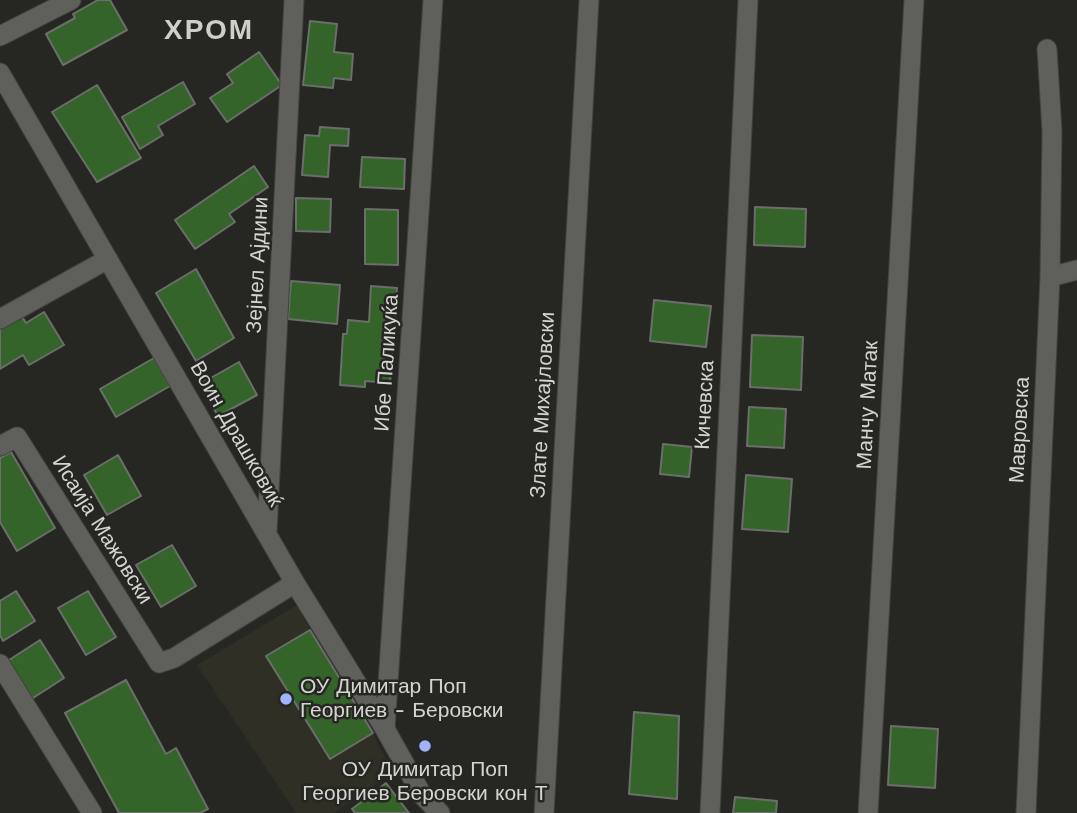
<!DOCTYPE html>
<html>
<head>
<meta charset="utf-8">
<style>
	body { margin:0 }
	canvas { display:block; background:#262622 }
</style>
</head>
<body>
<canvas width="1077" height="813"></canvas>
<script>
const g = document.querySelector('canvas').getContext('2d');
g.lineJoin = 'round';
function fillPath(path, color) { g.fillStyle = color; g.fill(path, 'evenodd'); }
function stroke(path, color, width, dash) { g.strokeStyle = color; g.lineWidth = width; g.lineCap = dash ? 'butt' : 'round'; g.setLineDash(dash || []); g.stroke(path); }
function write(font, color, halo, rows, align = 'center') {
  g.font = font + ' "Work Sans",sans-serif'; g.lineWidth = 5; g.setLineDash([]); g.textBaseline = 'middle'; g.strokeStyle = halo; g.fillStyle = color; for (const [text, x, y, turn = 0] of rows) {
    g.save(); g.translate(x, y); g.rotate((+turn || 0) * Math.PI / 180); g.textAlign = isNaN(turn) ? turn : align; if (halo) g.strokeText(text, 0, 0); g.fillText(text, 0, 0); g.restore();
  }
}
fillPath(new Path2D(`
	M297,605l13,25 63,103 20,40 -60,40h-37l-99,-148z`), '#2f2f26');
const building = new Path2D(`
	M98,0h12l17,30 -64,35 -17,-31 29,-16 -2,-4z
	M310,21l27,3 -3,28 19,2 -2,26 -17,-2 -1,10 -30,-3z
	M259,52l23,33 -55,37 -17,-24 23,-15 -6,-9z
	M183,82l12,22 -37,22 5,9 -23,14 -18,-32z
	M97,85l44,73 -44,24 -45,-70z
	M320,127l29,2 -1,17 -18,-1 -2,32 -26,-2 3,-40 14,1z
	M362,157l43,2 -1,30 -44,-2z
	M254,166l14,21 -39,27 6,8 -40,27 -20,-29z
	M296,198l35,1 -1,33 -34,-1z
	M755,207l51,2 -1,38 -51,-2z
	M365,209l33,1v55l-33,-1z
	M196,269l38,69 -38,23 -40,-68z
	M291,281l49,4 -3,39 -49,-5z
	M371,286l26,2 -7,95 -25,-2v6l-25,-2 3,-51h4l1,-14 21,2z
	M654,300l57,6 -5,41 -56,-6z
	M44,312l20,33 -35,20 -6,-10 -23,14v-42l21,-12 5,8z
	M752,335l51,2 -2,53 -51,-3z
	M154,358l16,28 -54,31 -16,-28z
	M239,362l18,33 -39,21 -18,-32z
	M749,407l37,2 -2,39 -37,-2z
	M663,444l29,3 -3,30 -29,-3z
	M11,452l44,76 -38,23 -17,-29v-64z
	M118,455l23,41 -34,19 -23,-40z
	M746,475l46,4 -4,53 -46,-3z
	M172,545l24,41 -35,21 -25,-42z
	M16,591l19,30 -32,20 -3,-6v-34z
	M88,591l28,46 -30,18 -28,-47z
	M310,630l63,103 -43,26 -64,-103z
	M40,640l24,38 -34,22 -24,-38z
	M126,680l40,74 10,-6 32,61 -8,4h-81l-54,-100z
	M634,712l45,4 -2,83 -48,-5z
	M891,726l47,3 -3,59 -47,-3z
	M386,783l23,30h-54l-3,-4z
	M735,797l42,4 -1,12h-43z`);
fillPath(building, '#35642b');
stroke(building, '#6b6e6a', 2);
const minor = new Path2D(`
	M0,36l71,-36
	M0,73l295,510 90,146 37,66 18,18
	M1050,277l27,-7
	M0,319l108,-60
	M0,446l17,-9 142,226 15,-5 121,-75
	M267,532l27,-532
	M0,664l92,149
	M385,729l48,-729
	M544,813l45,-813
	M710,813l38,-813
	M868,813l46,-813
	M1026,813l24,-536 2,-146 -5,-82`);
stroke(minor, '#42423e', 21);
stroke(minor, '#5f5f5b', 19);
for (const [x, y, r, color] of [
	[286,699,7,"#a1b3fd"],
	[425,746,7,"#a1b3fd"]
]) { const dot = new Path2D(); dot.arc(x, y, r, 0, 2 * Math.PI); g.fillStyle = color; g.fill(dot); stroke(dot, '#262622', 2.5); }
write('21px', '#d4d4d1', '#262622', [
	["Зејнел Ајдини",258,265,-87],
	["Ибе Паликуќа",387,363,-86],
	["Злате Михајловски",543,405,-87],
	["Кичевска",705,405,-87],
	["Манчу Матак",868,405,-87],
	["Мавровска",1020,430,-87],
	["Воин Драшковиќ",236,434,60],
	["Исаија Мажовски",102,530,58]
]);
write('21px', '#d4d4d1', '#262622', [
	["ОУ Димитар Поп",300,687],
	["Георгиев - Беровски",300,711],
	["ОУ Димитар Поп",425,770,"center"],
	["Георгиев Беровски кон Т",425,794,"center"]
], 'left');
g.letterSpacing = '2px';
write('bold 28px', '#cfcfca', '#262622', [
	["ХРОМ",209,31]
]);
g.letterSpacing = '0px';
</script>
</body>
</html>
